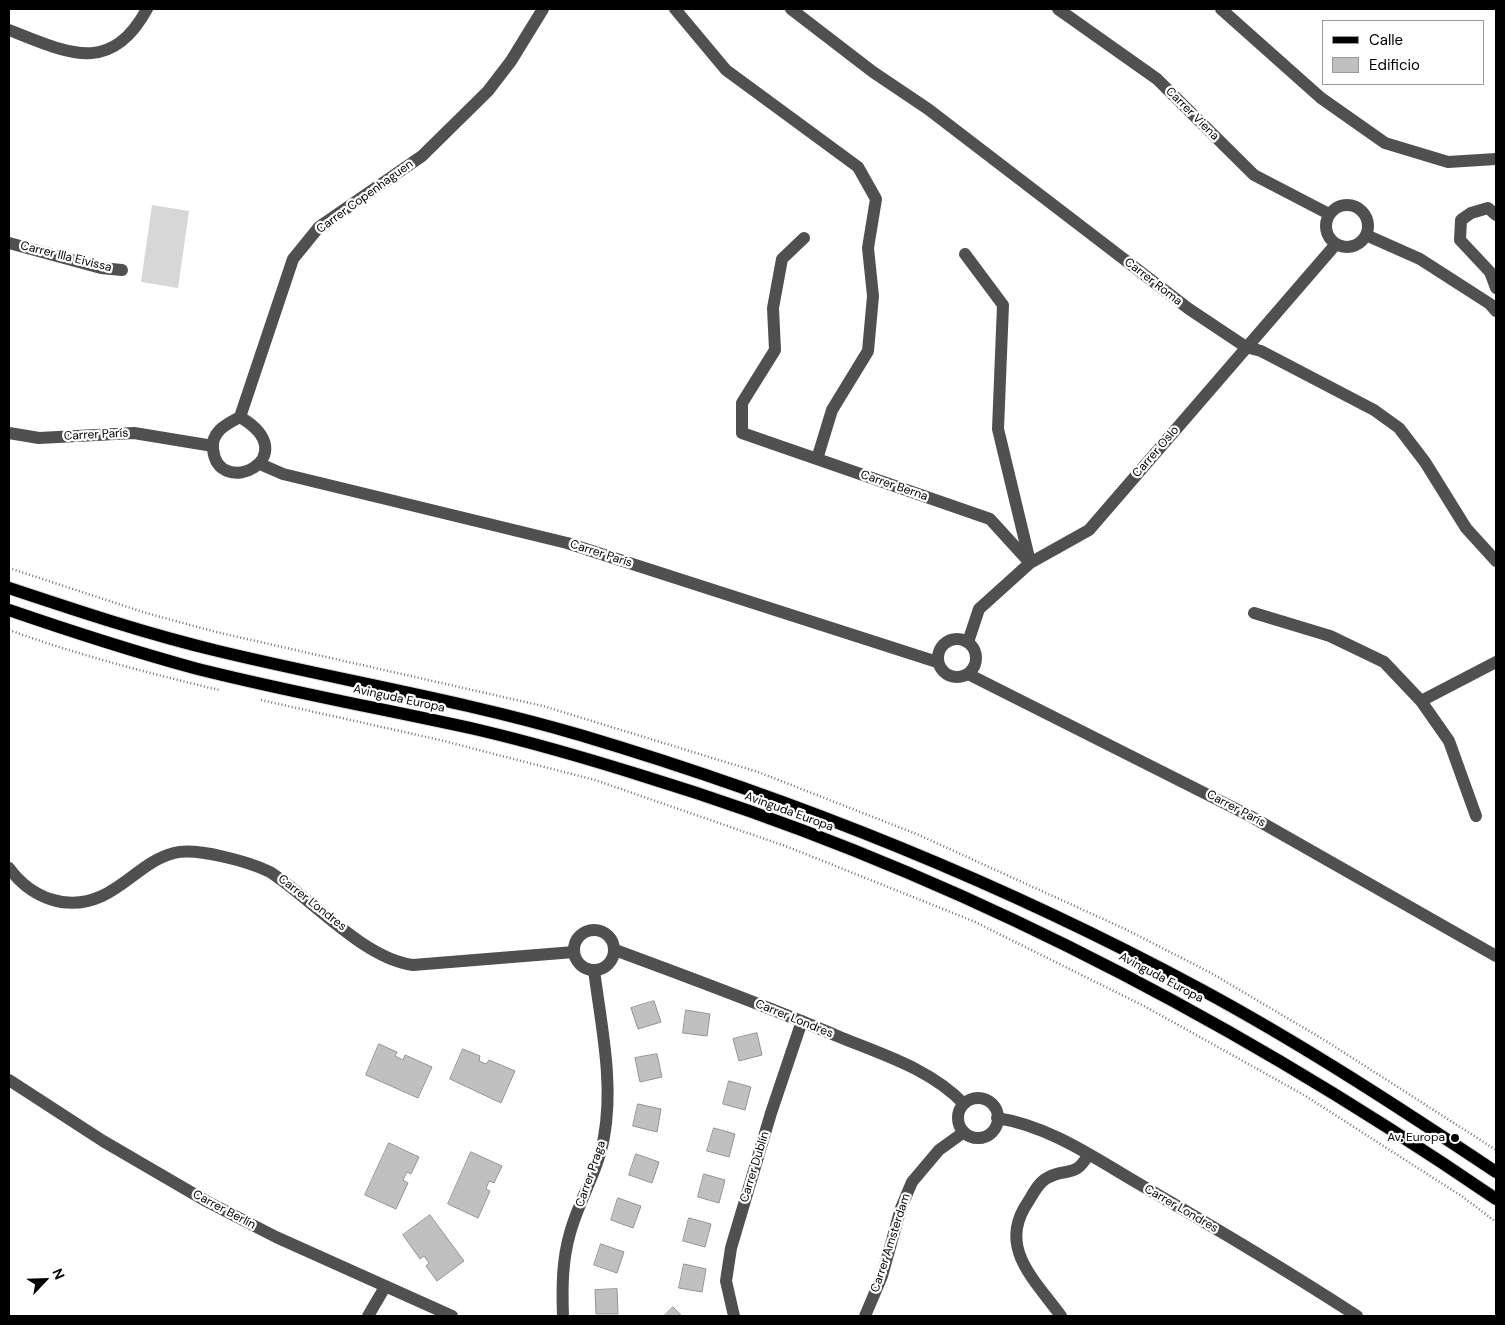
<!DOCTYPE html>
<html>
<head>
<meta charset="utf-8">
<style>
	body { margin:0 }
	#map { position:relative; width:1505px; height:1325px; overflow:hidden; background:#fff; font-family:"DM Sans",sans-serif }
	canvas { display:block }
	.frame { position:absolute; inset:0; border:10px solid #000; pointer-events:none }
	.legend { position:absolute; left:1322px; top:20px; width:162px; height:65px; box-sizing:border-box; background:#fff; border:1px solid #999; margin:0; padding:6px 9px; list-style:none; font-size:15px; color:#000 }
	.legend li { display:flex; align-items:center; gap:10px; height:25px }
	.legend b { width:25px; border:1px solid #999 }
	.north { position:absolute; left:20px; top:1255px; width:50px; height:50px; -webkit-text-stroke:4px #fff; paint-order:stroke; rotate:66deg; font-size:14px; font-weight:700; line-height:20px; text-align:center; color:#000 }
	.north::after { content:''; display:block; margin:auto; width:18px; height:22px; background:#000; clip-path:polygon(50% 0,100% 100%,50% 72%,0 100%) }
</style>
</head>
<body>
<div id="map">
<canvas width="1505" height="1325"></canvas>
<div class="frame"></div>
<ul class="legend">
<li><b style="height:6px;background:#000"></b>Calle</li>
<li><b style="height:14px;background:#c0c0c0"></b>Edificio</li>
</ul>
<div class="north">N</div>
</div>
<script>
const g = document.querySelector('canvas').getContext('2d');
g.lineJoin = 'round';
function fillPath(path, color) { g.fillStyle = color; g.fill(path, 'evenodd'); }
function stroke(path, color, width, dash) { g.strokeStyle = color; g.lineWidth = width; g.lineCap = dash ? 'butt' : 'round'; g.setLineDash(dash || []); g.stroke(path); }
function write(font, color, halo, rows, align = 'center') {
  g.font = font + ' "DM Sans",sans-serif'; g.lineWidth = 4.5; g.setLineDash([]); g.textBaseline = 'middle'; g.strokeStyle = halo; g.fillStyle = color; for (const [text, x, y, turn = 0] of rows) {
    g.save(); g.translate(x, y); g.rotate((+turn || 0) * Math.PI / 180); g.textAlign = isNaN(turn) ? turn : align; if (halo) g.strokeText(text, 0, 0); g.fillText(text, 0, 0); g.restore();
  }
}
fillPath(new Path2D(`
	M152,205l37,6 -11,77 -37,-6z`), '#d7d7d7');
const building = new Path2D(`
	M654,1001l7,21 -23,7 -7,-21z
	M686,1010l24,4 -3,22 -24,-3z
	M757,1033l5,22 -23,6 -6,-22z
	M379,1044l18,8 -2,4 8,4 2,-5 27,12 -14,31 -52,-23z
	M463,1049l17,7 -1,5 7,3 3,-4 26,11 -14,32 -51,-24z
	M657,1054l5,23 -22,5 -5,-24z
	M729,1081l22,6 -6,23 -22,-6z
	M638,1104l23,5 -4,23 -24,-6z
	M714,1128l21,6 -6,23 -22,-6z
	M389,1143l30,14 -8,17 -4,-2 -4,8 5,3 -12,26 -31,-14z
	M471,1152l31,14 -8,17 -5,-2 -3,8 4,2 -12,27 -30,-14z
	M636,1154l23,8 -7,21 -23,-8z
	M704,1174l21,6 -6,23 -21,-6z
	M618,1198l23,8 -8,22 -22,-8z
	M430,1215l34,46 -27,20 -11,-15 3,-3 -5,-7 -4,3 -17,-24z
	M689,1218l22,6 -6,23 -22,-6z
	M601,1244l23,8 -7,21 -23,-8z
	M684,1264l22,5 -4,23 -23,-4z
	M617,1289l1,25h-22l-1,-24z
	M673,1307l9,9h-18z`);
fillPath(building, '#c0c0c0');
stroke(building, '#949494', 1);
const major = new Path2D(`
	M9,588c69,23 138,46 209,63 120,29 243,49 362,84 215,64 423,148 620,254 102,55 200,119 296,183
	M9,610c61,21 123,41 185,58 94,24 190,41 285,62 55,13 110,29 164,46 305,93 590,243 853,423`);
stroke(major, '#dbdbdb', 14);
stroke(new Path2D(`
	M9,568l137,45 70,19 327,74 215,66 161,63 206,94 86,44 115,68 170,109
	M9,630c69,25 139,43 210,60
	M261,700l179,40 155,40 193,67 185,74 173,86 158,88 159,102 33,25`), '#727272', 2.5, [1, 2.5]);
stroke(new Path2D(`
	M675,9l51,61 132,97 18,32 -8,49 5,48 -5,55 -36,59 -15,49
	M791,9l82,63 55,37 261,200 57,38 15,4 113,59 25,18 26,34 41,66 30,33
	M1058,9l99,70 97,96 75,39
	M1221,9l100,89 64,45 63,19 48,-3
	M9,30c57,22 101,47 138,-21
	M1326 226a21 21 0 1 1 42 0a21 21 0 1 1-42 0Z
	M1496,215l-8,-7 -17,5 -10,7 -1,20 30,32 6,16
	M1366,235l54,24 70,45 6,7
	M804,238l-22,21 -9,49 2,42 -33,53v30l248,86 40,44
	M9,243l92,25 21,2
	M965,254l38,51 -5,124 32,133
	M240,417l53,-158 26,-32 103,-71 66,-65 23,-30 32,-52
	M240,417c68,40 -22,84 -27,32 -2,-18 14,-25 27,-32z
	M9,433l30,5 95,-5 79,13
	M260,464l23,10 284,69 370,119
	M1254,613l76,23 54,26 37,39 75,-39
	M938 658a19 19 0 1 1 38 0a19 19 0 1 1-38 0Z
	M968,642l11,-33 51,-46 59,-33 247,-286
	M968,674l282,142 246,140
	M1421,701l28,40 27,75
	M9,868c22,30 58,44 93,28 26,-12 44,-36 72,-43 22,-6 76,9 96,19 42,27 94,87 143,93l161,-13
	M574 950a20 20 0 1 1 40 0a20 20 0 1 1-40 0Z
	M615,950c76,28 152,56 227,88 42,17 90,32 122,66
	M9,1080l94,61 103,60 70,36 176,79
	M958 1118a20 20 0 1 1 40 0a20 20 0 1 1-40 0Z
	M997,1118c53,8 99,41 144,67 73,42 145,85 216,131
	M368,1316l17,-29
	M563,1316c-1,-28 -1,-55 7,-83 9,-33 28,-62 34,-96 10,-55 -3,-112 -10,-167
	M734,1316l-8,-35 5,-33 40,-135 31,-92
	M865,1316l17,-40 19,-68 11,-26 27,-32 25,-18
	M1061,1316c-27,-37 -64,-69 -33,-114 5,-8 10,-19 19,-24 19,-11 28,1 41,-23`), '#505050', 12);
stroke(major, '#000', 12);
for (const [x, y, r, color] of [
	[1455,1138,5,"#000"]
]) { const dot = new Path2D(); dot.arc(x, y, r, 0, 2 * Math.PI); g.fillStyle = color; g.fill(dot); stroke(dot, '#fff', 2); }
write('12px', '#000', '#fff', [
	["Carrer Viena",1192,114,45],
	["Carrer Copenhaguen",365,197,-36],
	["Carrer Illa Eivissa",66,257,14],
	["Carrer Roma",1153,282,38],
	["Carrer París",96,435,-3],
	["Carrer Oslo",1156,452,-49],
	["Carrer Berna",894,486,19],
	["Carrer París",601,554,18],
	["Avinguda Europa",399,699,12],
	["Carrer París",1236,809,28],
	["Avinguda Europa",789,812,20],
	["Carrer Londres",312,903,38],
	["Avinguda Europa",1161,978,28],
	["Carrer Londres",794,1019,22],
	["Carrer Dublín",755,1167,-73],
	["Carrer Praga",591,1174,-71],
	["Carrer Londres",1181,1209,30],
	["Carrer Berlín",224,1210,28],
	["Carrer Amsterdam",891,1243,-72]
]);
write('12px', '#000', '#fff', [
	["Av. Europa",1445,1138]
], 'right');
</script>
</body>
</html>
